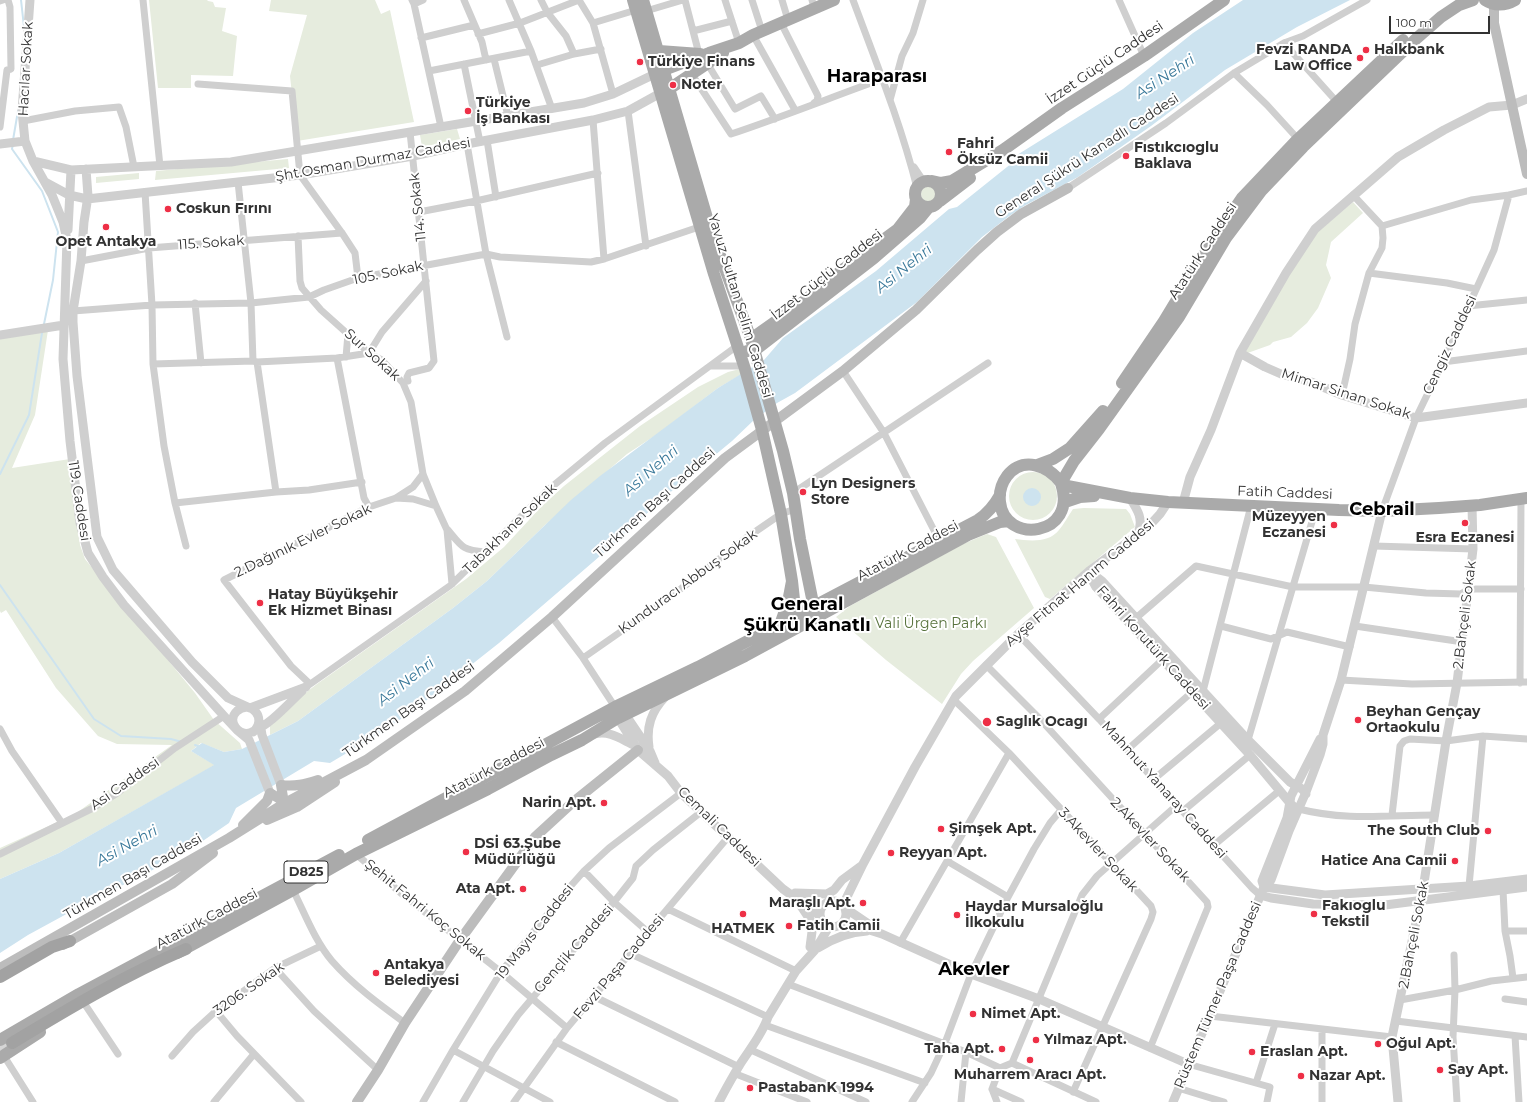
<!DOCTYPE html>
<html>
<head>
<meta charset="utf-8">
<style>
	body { margin:0 }
	#map { position:relative; width:1527px; height:1102px; overflow:hidden; background:#fff; font-family:Montserrat,sans-serif }
	canvas { display:block }
	.scale { position:absolute; left:1389px; top:16px; width:101px; height:18px; box-sizing:border-box; border:2px solid #323232; border-top:0; padding-left:5px; font-size:12px; line-height:14px; white-space:nowrap; color:#323232; -webkit-text-stroke:3px #fff; paint-order:stroke }
</style>
</head>
<body>
<div id="map">
<canvas width="1527" height="1102"></canvas>
<div class="scale">100 m</div>
</div>
<script>
const g = document.querySelector('canvas').getContext('2d');
g.lineJoin = 'round';
function fillPath(path, color) { g.fillStyle = color; g.fill(path, 'evenodd'); }
function stroke(path, color, width, dash) { g.strokeStyle = color; g.lineWidth = width; g.lineCap = dash ? 'butt' : 'round'; g.setLineDash(dash || []); g.stroke(path); }
function write(font, color, halo, rows, align = 'center') {
  g.font = font + ' Montserrat,sans-serif'; g.lineWidth = 4; g.setLineDash([]); g.textBaseline = 'middle'; g.strokeStyle = halo; g.fillStyle = color; for (const [text, x, y, turn = 0] of rows) {
    g.save(); g.translate(x, y); g.rotate((+turn || 0) * Math.PI / 180); g.textAlign = isNaN(turn) ? turn : align; if (halo) g.strokeText(text, 0, 0); g.fillText(text, 0, 0); g.restore();
  }
}
fillPath(new Path2D(`
	M149,0h58l1,1 5,1 2,5 11,1 -4,23 15,5 -4,40 -42,-1v13h-33z
	M271,0h104l6,14 9,-4 24,112 -117,19 -7,-65 17,-61 -38,-4z
	M457,129l3,10 -38,8 -2,-12z
	M288,159l1,9 -134,12 1,-9z
	M139,173v6l-43,4v-6z
	M921 194a8 8 0 1 1 16 0a8 8 0 1 1-16 0Z
	M1353,202l10,11 -32,29 -5,23 5,13 -13,30 -11,15 -16,14 -18,5 -3,3 -28,10 55,-93 17,-27z
	M48,330l-13,85 -23,53 58,-9 10,86 5,14 110,134 19,27 26,23 2,6 -18,3 -23,-9 -10,8 24,14 -156,88 -59,26v-31l75,-34 97,-69 -55,-1 -19,-8 -42,-48 -50,-78 -5,3 -1,-2v-275z
	M740,369l2,5 -24,14 -59,45 -32,21 -82,71 -58,56 -34,27 -155,113 -28,14v-10l12,-14 35,-27 149,-105 38,-32 37,-40 23,-21 76,-60 58,-39 30,-15z
	M1009 496a24 24 0 1 1 48 0a24 24 0 1 1-48 0Z
	M1084,508l42,1 4,5 5,13 -85,72 -5,-2 -30,-58c15,2 34,4 44,-9 5,-6 9,-14 14,-21z
	M987,534l9,3 38,71 -61,53 -12,13 -19,30 -56,-44 -50,-43 14,-11 113,-62z`), '#e6ecde');
fillPath(new Path2D(`
	M1243,0h107l-53,27 -72,43 -74,56 -73,51 -54,29 -16,11 -26,20 -65,65 -122,91 -18,10 -23,17 -22,21 -65,54 -60,55 -108,93 -76,60 -36,26 -57,34 -16,-2 -78,47 -7,15 -35,24 -47,26 -64,32 -55,30 -28,18v-74l59,-26 155,-88 -23,-14 11,-8 22,9 18,-3 56,-28 155,-113 34,-27 84,-81 29,-24 118,-88 46,-28 19,-22 93,-67 73,-62 8,-2 55,-44 5,-8 106,-66 70,-56z
	M1023 497a9 9 0 1 1 18 0a9 9 0 1 1-18 0Z`), '#cde3ef');
stroke(new Path2D(`
	M21,0l3,27
	M13,140l5,-29
	M13,144l-1,5 30,42 16,41 -5,48 -9,44
	M0,474l29,-59 13,-82
	M0,585l94,134 27,17 50,3 11,3
	M195,745l3,1`), '#cde3ef', 2);
stroke(new Path2D(`
	M0,1050l12,-7`), '#d6d6d6', 12, [12, 6]);
stroke(new Path2D(`
	M143,0l17,166
	M412,0l2,4 27,123
	M464,0l18,42 4,18
	M509,0l22,51 21,58
	M541,0l6,12 19,24 8,18
	M579,0l14,23 20,71
	M685,0l14,54
	M725,0l14,43
	M752,0l10,31
	M782,0l6,20
	M812,0l2,8
	M853,0c23,62 48,124 64,188
	M1119,0l25,56
	M0,1l3,-1
	M414,4l9,-4
	M646,11l37,-11
	M593,23l43,-13
	M781,23l37,73 -1,5 -3,2
	M693,31l39,-10
	M478,34l42,-11 59,-23
	M753,35l42,75
	M421,38l53,-13
	M1284,43l53,59
	M494,59l14,57
	M707,63l28,46 26,-13 14,23
	M464,64l16,78
	M537,65l37,-11 27,-5
	M429,71l102,-20
	M691,73l40,61c51,-17 101,-37 151,-55
	M1234,73l33,32 31,34
	M198,84l94,7 8,84 42,58 13,20 3,25
	M890,100l12,-44 11,-23 10,-33
	M628,111l18,135
	M593,120l11,139
	M23,121l52,-10 44,-4 7,20 8,40
	M0,127l7,-57 4,-1 -1,-62 -2,-7
	M487,140l9,57
	M467,144l19,110 21,83
	M914,167l10,15
	M238,182l13,121 2,58
	M1068,188l98,-65 68,-50 50,-30 19,-7 64,-36
	M145,192l7,113 1,59 11,82 11,57 11,43
	M419,212l57,-11 122,-28
	M1382,226l89,-26 38,-5
	M298,236l2,45 2,7 19,22 48,43 13,7 21,23 8,19 12,72 13,32 11,24 5,54
	M81,261l68,-13 193,-15
	M1369,273l78,10 29,6
	M195,303l6,60
	M1468,306l59,-6
	M73,311l79,-6 99,-2 58,-6 15,-7 34,-12 128,-24 14,3 91,5 13,-3 95,-32
	M346,357l2,-23
	M337,358l27,140 5,9
	M257,362l19,130
	M1443,362l84,-11
	M153,364l100,-3 4,1 80,-4 32,-5 13,-21 44,-51
	M710,366h34
	M843,371l41,62 55,107
	M408,381l-1,-4 2,-4 20,-5 5,-7 -24,-229
	M1342,395l8,-36 5,-35 14,-51 13,-25 1,-10 -1,-12 -29,-31
	M793,493l195,-130
	M396,498l17,1 23,7
	M175,503l101,-11 33,-2 53,-8
	M1382,511l34,-93 27,-56 51,-112 15,-55 18,-4
	M448,530c14,17 14,20 37,22
	M1374,546l99,3
	M552,617l31,41 32,49
	M1136,618l60,-52 97,21h71l62,6 35,1 8,-5h52
	M1221,626l50,13 16,-7 63,15
	M1355,626l108,16
	M1018,634l81,85 153,169 8,7
	M583,658l86,-60 77,-60 35,-24 14,-5
	M986,665l52,52 169,185 1,5 -58,141
	M1341,680l71,4 115,-2
	M1520,683l1,-184
	M310,684l-19,-18 -67,-86 145,-73 27,-9 17,-11 10,-13
	M306,687l145,-102 97,-95 57,-47 132,-97
	M1203,691l48,-185
	M954,700l55,53 142,153 2,6 -2,7 -78,173
	M1099,719l63,-59
	M0,729l12,22 50,72
	M1248,740l68,-232
	M1127,750l65,-58
	M1154,779l67,-56
	M1299,809c46,12 90,6 136,6
	M1183,811l67,-56
	M1392,815l8,-69 4,-5 6,-2 36,2 37,-5 44,3
	M1214,845l65,-54
	M0,854l91,-45 25,-15 59,-46 49,-32
	M356,854l46,40 99,78 66,56
	M947,861l61,36
	M584,871l30,31 34,30
	M1469,886l14,-150
	M293,890c12,24 22,51 39,71 21,24 47,43 73,62
	M1503,890l2,41
	M668,909l128,62
	M900,943l109,-190
	M631,954l137,63
	M1454,955l1,35 -2,47 4,65
	M275,968l39,43 64,59
	M1513,978l-3,-22 -5,-25h22
	M788,984l178,68 34,16
	M595,997l144,70
	M1505,999l22,3
	M1400,1000l55,-10 36,-9 36,-4
	M84,1003l34,51
	M216,1011l21,25 64,66
	M1210,1016l182,21
	M1396,1021l131,16
	M765,1025l160,58
	M1322,1029v73
	M1515,1036l4,66
	M556,1042l119,60
	M453,1050l97,52
	M751,1050l115,52
	M4,1056l29,46
	M172,1056l21,-24 23,-21 59,-43 46,-22
	M1012,1063l84,39
	M1188,1064l82,23 -3,15
	M736,1074l71,28
	M1256,1083l19,-59
	M1178,1088l46,14
	M992,1089l29,13
	M214,1102l40,-48
	M423,1102l30,-52 48,-78 67,-83 16,-18 25,-23 72,-55
	M463,1102l30,-51 25,-36 96,-113 19,-24 3,-12 17,-16 48,-38
	M514,1102l53,-74 162,-192
	M912,1102l19,-29 14,-30 26,-69 37,-77 26,-48 16,-26 11,-13
	M961,1102l5,-50
	M997,1102l-5,-13 8,-21 12,-5 70,-168 15,-19 80,-71`), '#cfcfcf', 7);
stroke(new Path2D(`
	M30,0l-8,111 3,30 8,20 19,34 11,27 4,18 -4,119 7,82 10,82 8,30 15,24 21,28 100,111 13,14 12,10 21,53
	M0,144l25,-3
	M33,161l38,9 160,-8 353,-59 29,-9 46,-22
	M86,169l2,27 -4,26 -3,39 -8,50v11l4,54 20,161 16,33 79,92 36,36 22,10 56,-21
	M45,182l24,13 18,4 213,-24 113,-19 54,-12 126,-24 35,-9 38,-21
	M68,230l3,-60
	M0,335l64,-10
	M1240,353l25,14 16,7 30,8 31,13 74,23 111,-15
	M1130,498c7,11 14,21 8,35
	M1183,503l7,-26 21,-47 29,-77 46,-80 29,-44 83,-72 46,-27 45,-23 23,-2 15,-6
	M1089,571l2,7 5,9 154,168 40,48 4,4 5,2
	M1089,571l13,10 146,159 42,42 12,7 4,5
	M621,711l4,3 25,37 5,12
	M616,712l2,6 20,32 30,26 13,17 102,96 36,26
	M260,723l2,12 19,50
	M253,732c15,-13 -2,-33 -16,-21 -11,10 2,27 15,21 19,-8 35,-27 50,-41
	M595,734c15,-4 27,6 41,12
	M649,747c-3,-20 2,-35 16,-50
	M1264,887l61,8 144,-9 58,-7
	M1264,887l-2,-6 25,-63 4,-22 29,-57
	M795,893l32,1 7,-4 8,-10 19,-14
	M1260,895l11,3 42,6 72,1 142,-18
	M820 914a13 13 0 1 1 26 0a13 13 0 1 1-26 0Z
	M843,905l20,-41 52,-97 41,-71 62,-62 71,-63 60,-45 11,-12 8,-12
	M801,906l12,18 -3,23
	M845,908l28,19
	M842,924l18,3 22,7 89,40 68,25 149,65
	M818,948c14,-9 32,-16 49,-17
	M719,1102c6,-12 13,-24 20,-36 10,-16 23,-31 29,-49l28,-46 19,-21 14,-23
	M1173,1102l91,-215 7,-7 18,-49 17,-39 14,-37 3,-11v-9l18,-55 41,-169
	M1398,1102l-6,-65 31,-148 23,-148 11,-58 16,-134 -1,-44`), '#cfcfcf', 9);
stroke(new Path2D(`
	M1494,4v19l33,151
	M285,809l-4,-24c14,2 24,-1 37,-5
	M267,820l30,-13 38,-25
	M243,825l24,-24 3,-8 18,11
	M63,945l109,-61 41,-31
	M0,968l229,-130 56,-35 81,-43 99,-69 87,-74 173,-159 118,-87 73,-61 61,-60 20,-18 24,-18 47,-26
	M357,1102l21,-32 27,-47 55,-83 75,-103 37,-34 66,-53`), '#bcbcbc', 10);
stroke(new Path2D(`
	M633,0l81,274 31,95 17,61 19,84 11,67 -4,21 -8,23
	M643,0l67,228 41,111 32,112 10,42 7,46 14,69 -4,13 -11,-6 -4,-6 -3,-28
	M1485,0c9,6 20,6 30,0
	M659,51l41,3
	M664,70l45,-17 30,-10 14,-8 81,-35
	M669,89l54,-36
	M932,181l9,2 11,-2 51,-31 59,-42 82,-52 80,-56
	M915 194a13 13 0 1 1 26 0a13 13 0 1 1-26 0Z
	M940,201l30,-23
	M751,339l51,-36 43,-35 53,-39 17,-22 1,-8
	M747,351h7l120,-93 46,-40 9,-11
	M1122,383l42,-62 46,-76 32,-47 56,-59 105,-99
	M1037,465l16,-6 17,-11 33,-37
	M1061,483c-13,-18 -38,-27 -54,-7 -6,8 -8,17 -7,26 4,43 79,35 61,-19l13,-22 25,-32 80,-112 47,-79 36,-48 41,-43 114,-109 24,-21 18,-12 14,-5
	M1062,485l68,13 38,4 171,8 43,1 57,-3 41,-3 47,-7
	M1065,502l15,-5 14,-1
	M368,840l247,-133 83,-40 280,-147c10,-7 16,-14 22,-25
	M177,953l116,-63 63,-36 132,-65 63,-34 31,-15 36,-22 127,-62 223,-121 32,-13 9,-1
	M0,1040l79,-46 260,-139
	M0,1058l40,-26`), '#aaa', 12);
stroke(new Path2D(`
	M0,977l52,-30 18,-6
	M12,1043c56,-34 113,-68 174,-94`), '#a2a2a2', 12);
for (const [x, y, r, color] of [
	[1366,50,4,"#ee2f46"],
	[1360,58,4,"#ee2f46"],
	[640,62,4,"#ee2f46"],
	[673,85,4,"#ee2f46"],
	[468,111,4,"#ee2f46"],
	[949,152,4,"#ee2f46"],
	[1126,156,4,"#ee2f46"],
	[168,209,4,"#ee2f46"],
	[106,227,4,"#ee2f46"],
	[803,492,4,"#ee2f46"],
	[1465,523,4,"#ee2f46"],
	[1334,525,4,"#ee2f46"],
	[260,603,4,"#ee2f46"],
	[1358,720,4,"#ee2f46"],
	[987,722,5,"#ee2f46"],
	[604,803,4,"#ee2f46"],
	[941,829,4,"#ee2f46"],
	[1488,831,4,"#ee2f46"],
	[466,852,4,"#ee2f46"],
	[891,853,4,"#ee2f46"],
	[1455,861,4,"#ee2f46"],
	[523,889,4,"#ee2f46"],
	[863,903,4,"#ee2f46"],
	[743,914,4,"#ee2f46"],
	[1314,914,4,"#ee2f46"],
	[957,915,4,"#ee2f46"],
	[789,926,4,"#ee2f46"],
	[376,973,4,"#ee2f46"],
	[973,1014,4,"#ee2f46"],
	[1036,1040,4,"#ee2f46"],
	[1378,1044,4,"#ee2f46"],
	[1002,1049,4,"#ee2f46"],
	[1252,1052,4,"#ee2f46"],
	[1030,1060,4,"#ee2f46"],
	[1440,1070,4,"#ee2f46"],
	[1301,1076,4,"#ee2f46"],
	[750,1088,4,"#ee2f46"]
]) { const dot = new Path2D(); dot.arc(x, y, r, 0, 2 * Math.PI); g.fillStyle = color; g.fill(dot); stroke(dot, '#fff', 1.5); }
for (const [x, y, w] of [
	[306,872,44]
]) { const box = new Path2D(); box.roundRect(x - w / 2, y - 11, w, 22, 3); g.fillStyle = '#fff'; g.fill(box); stroke(box, '#323232', 1); }
write('bold 13px', '#323232', null, [
	["D825",306,872]
]);
write('bold 14px', '#323232', '#fff', [
	["Fevzi RANDA",1352,50,"right"],
	["Law Office",1352,66,"right"],
	["Halkbank",1374,50],
	["Türkiye Finans",648,62],
	["Noter",681,85],
	["Türkiye",476,103],
	["İş Bankası",476,119],
	["Fahri",957,144],
	["Öksüz Camii",957,160],
	["Fıstıkcıoglu",1134,148],
	["Baklava",1134,164],
	["Coskun Fırını",176,209],
	["Opet Antakya",106,242,"center"],
	["Lyn Designers",811,484],
	["Store",811,500],
	["Müzeyyen",1326,517,"right"],
	["Eczanesi",1326,533,"right"],
	["Esra Eczanesi",1465,538,"center"],
	["Hatay Büyükşehir",268,595],
	["Ek Hizmet Binası",268,611],
	["Beyhan Gençay",1366,712],
	["Ortaokulu",1366,728],
	["Saglık Ocagı",996,722],
	["Narin Apt.",596,803,"right"],
	["Şimşek Apt.",949,829],
	["The South Club",1480,831,"right"],
	["DSİ 63.Şube",474,844],
	["Müdürlüğü",474,860],
	["Reyyan Apt.",899,853],
	["Hatice Ana Camii",1447,861,"right"],
	["Ata Apt.",515,889,"right"],
	["Maraşlı Apt.",855,903,"right"],
	["Fakıoglu",1322,906],
	["Tekstil",1322,922],
	["Haydar Mursaloğlu",965,907],
	["İlkokulu",965,923],
	["Fatih Camii",797,926],
	["HATMEK",743,929,"center"],
	["Antakya",384,965],
	["Belediyesi",384,981],
	["Nimet Apt.",981,1014],
	["Yılmaz Apt.",1044,1040],
	["Oğul Apt.",1386,1044],
	["Taha Apt.",994,1049,"right"],
	["Eraslan Apt.",1260,1052],
	["Say Apt.",1448,1070],
	["Muharrem Aracı Apt.",1030,1075,"center"],
	["Nazar Apt.",1309,1076],
	["PastabanK 1994",758,1088]
], 'left');
write('14px', '#323232', '#fff', [
	["İzzet Güçlü Caddesi",1105,63,-34],
	["Hacılar Sokak",26,69,-87],
	["General Şükrü Kanadlı Caddesi",1087,156,-33],
	["Şht.Osman Durmaz Caddesi",373,160,-10],
	["114. Sokak",418,207,-96],
	["115. Sokak",211,243,-4],
	["Atatürk Caddesi",1203,251,-57],
	["105. Sokak",388,273,-12],
	["İzzet Güçlü Caddesi",827,275,-38],
	["Yavuz Sultan Selim Caddesi",740,306,73],
	["Cengiz Caddesi",1450,345,-65],
	["Sur Sokak",372,355,42],
	["Mimar Sinan Sokak",1346,394,18],
	["Fatih Caddesi",1285,493,2],
	["119. Caddesi",79,501,81],
	["Türkmen Başı Caddesi",655,503,-42],
	["Tabakhane Sokak",510,529,-44],
	["2.Dağınık Evler Sokak",303,541,-26],
	["Atatürk Caddesi",908,551,-28],
	["Kunduracı Abbuş Sokak",688,582,-36],
	["Ayşe Fitnat Hanım Caddesi",1080,583,-40],
	["2.Bahçeli Sokak",1465,615,-83],
	["Fahri Korutürk Caddesi",1153,648,48],
	["Türkmen Başı Caddesi",409,710,-35],
	["Atatürk Caddesi",494,768,-28],
	["Asi Caddesi",125,784,-35],
	["Mahmut Yanaray Caddesi",1164,790,48],
	["Cemali Caddesi",719,827,44],
	["2.Akevler Sokak",1150,840,47],
	["3.Akevler Sokak",1098,850,47],
	["Türkmen Başı Caddesi",133,877,-30],
	["Şehit Fahri Koç Sokak",425,910,39],
	["Atatürk Caddesi",207,919,-28],
	["19 Mayıs Caddesi",535,932,-52],
	["2.Bahçeli Sokak",1414,935,-79],
	["Gençlik Caddesi",574,949,-49],
	["Fevzi Paşa Caddesi",619,967,-50],
	["3206. Sokak",249,989,-35],
	["Rüstem Tümer Paşa Caddesi",1218,995,-67]
]);
write('14px', '#57723c', '#fff', [
	["Vali Ürgen Parkı",931,624]
]);
write('italic 15px', '#3a799a', '#fff', [
	["Asi Nehri",1165,77,-33],
	["Asi Nehri",904,269,-39],
	["Asi Nehri",651,471,-41],
	["Asi Nehri",406,682,-38],
	["Asi Nehri",127,846,-29]
]);
write('bold 18px', '#000', '#fff', [
	["Haraparası",877,77],
	["Cebrail",1382,510],
	["General",807,605],
	["Şükrü Kanatlı",807,626],
	["Akevler",974,970]
]);
</script>
</body>
</html>
